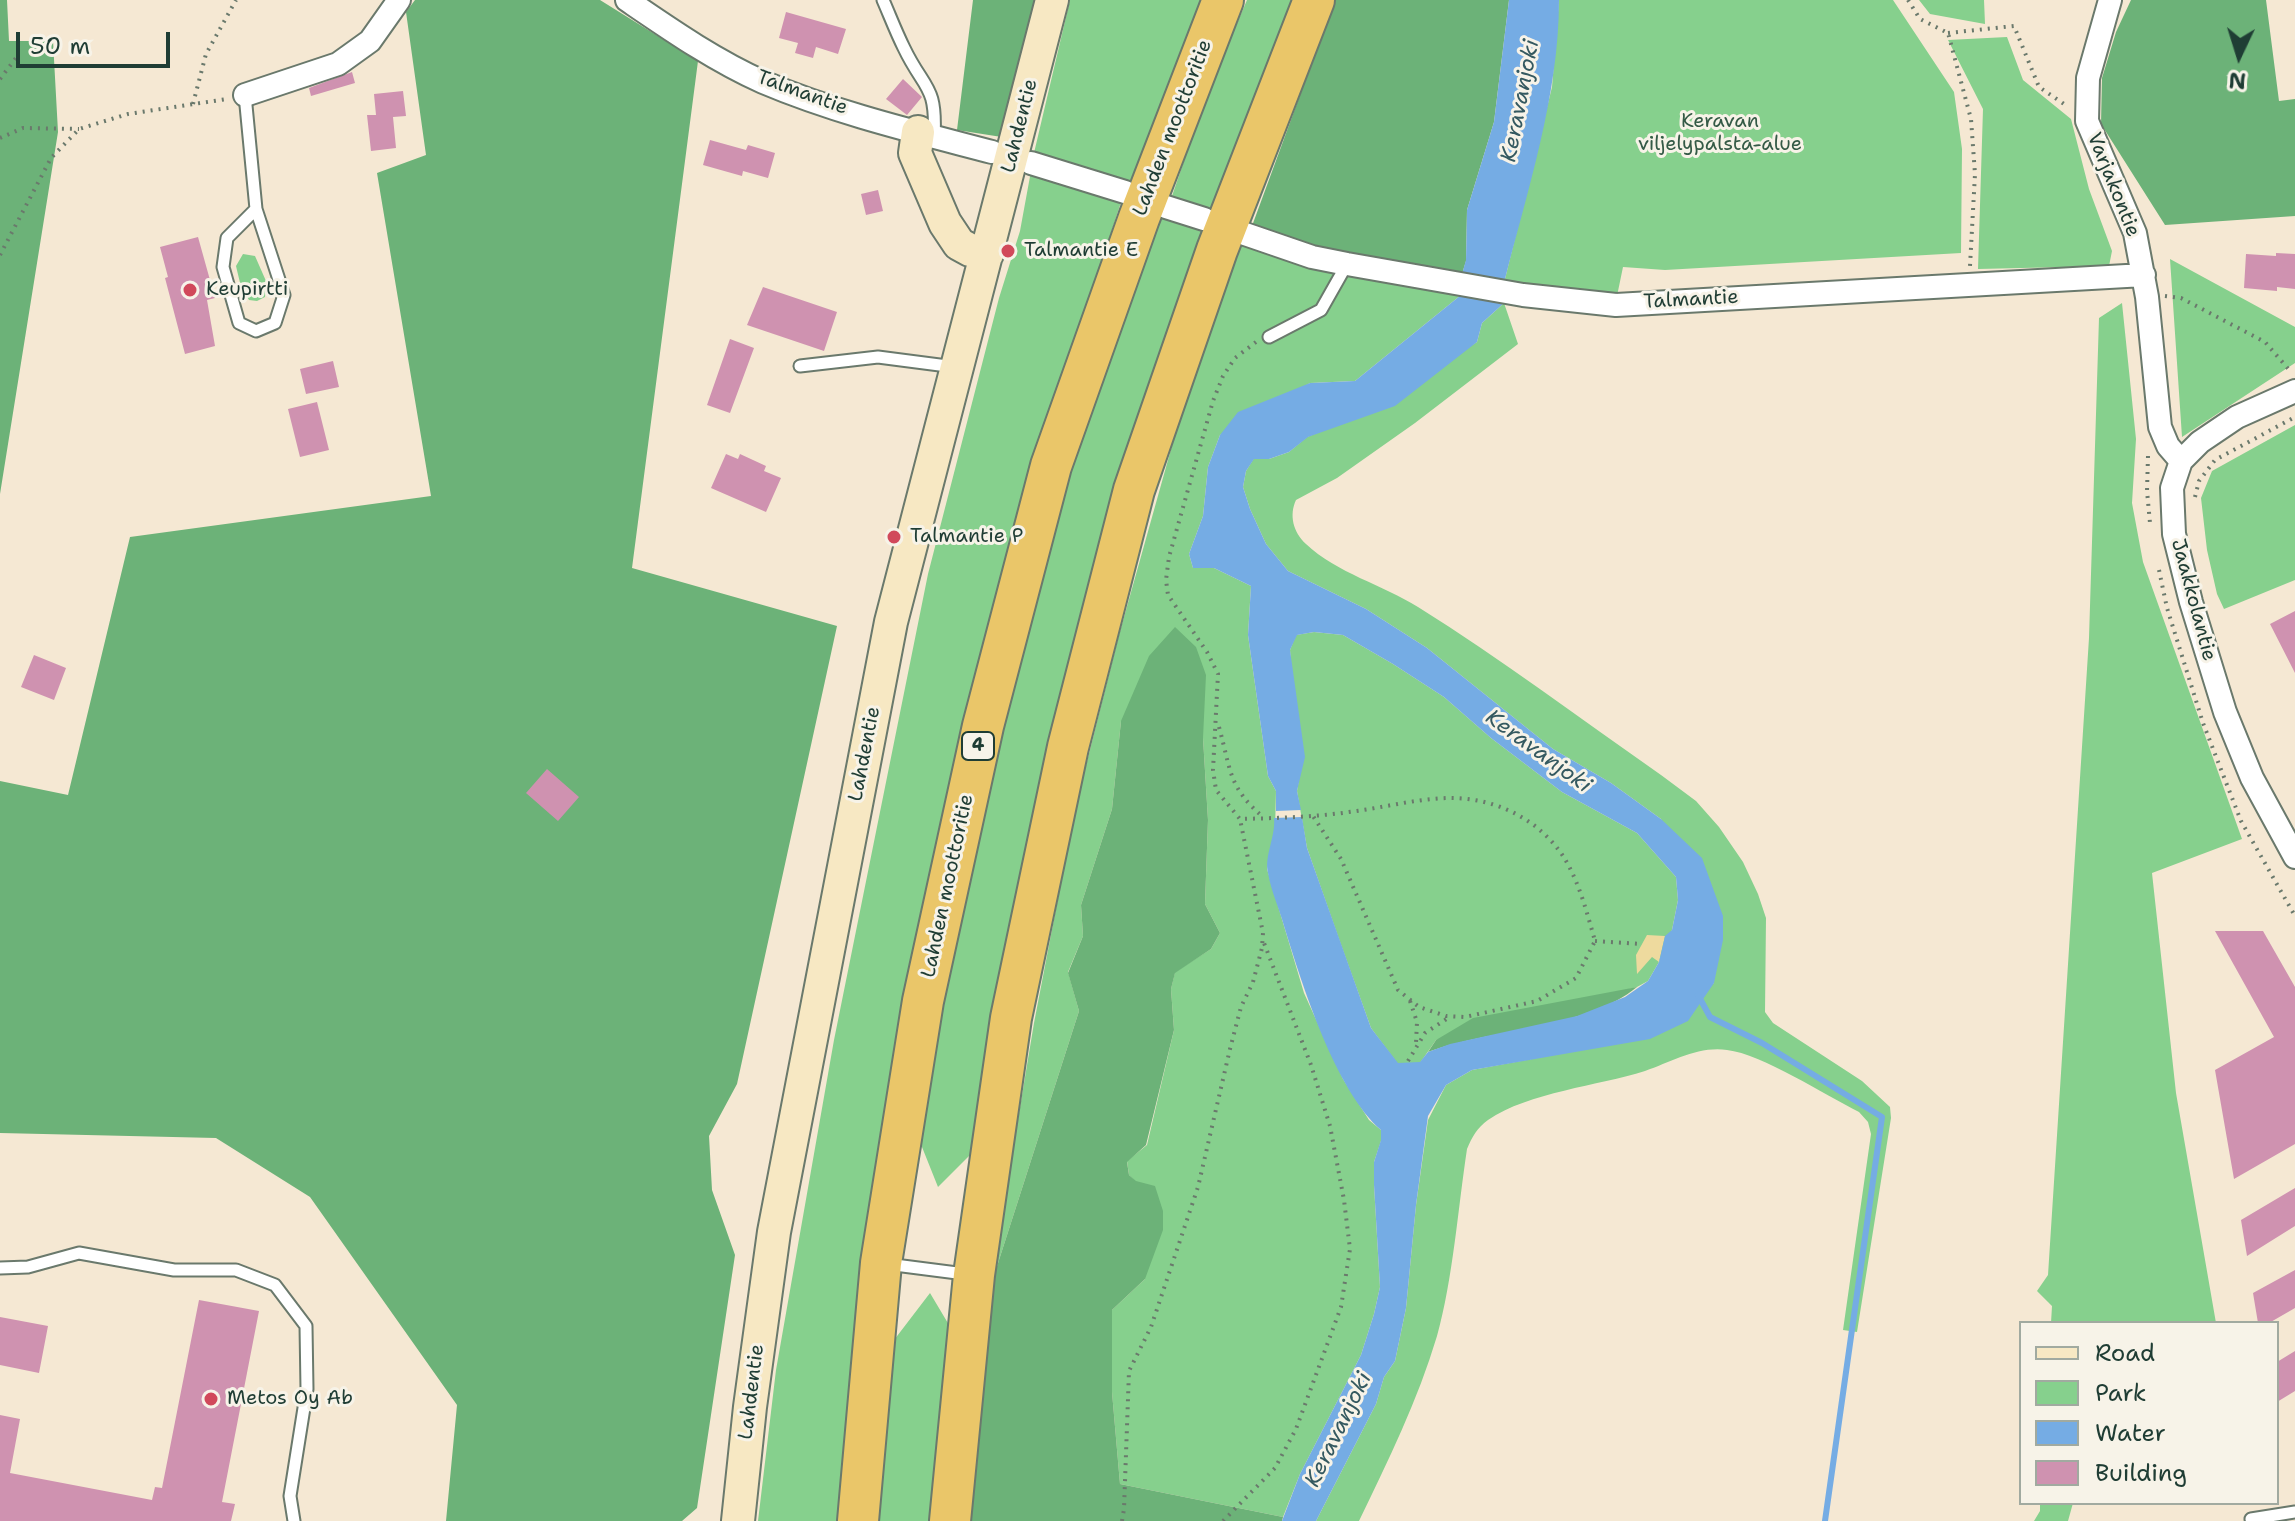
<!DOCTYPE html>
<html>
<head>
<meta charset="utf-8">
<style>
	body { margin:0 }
	#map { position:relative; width:2295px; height:1521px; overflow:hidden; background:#f5e8d3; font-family:"Shantell Sans",sans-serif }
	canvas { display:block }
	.legend { position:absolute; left:2019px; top:1321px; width:260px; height:184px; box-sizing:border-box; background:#f7f3e8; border:2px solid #a1aaa0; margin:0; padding:10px 14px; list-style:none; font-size:24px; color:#1f3d34 }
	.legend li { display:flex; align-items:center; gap:16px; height:40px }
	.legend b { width:40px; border:2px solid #a1aaa0 }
	.north { position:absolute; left:2199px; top:16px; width:80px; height:80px; -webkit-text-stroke:6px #f7f3e8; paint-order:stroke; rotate:184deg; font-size:22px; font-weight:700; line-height:32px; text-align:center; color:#1f3d34 }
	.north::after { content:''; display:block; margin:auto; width:28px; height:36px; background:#1f3d34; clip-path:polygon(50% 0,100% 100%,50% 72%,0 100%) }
	.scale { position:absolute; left:16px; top:32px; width:154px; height:36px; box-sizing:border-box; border:4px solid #1f3d34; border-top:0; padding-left:10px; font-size:24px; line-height:28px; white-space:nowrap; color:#1f3d34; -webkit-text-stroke:6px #f7f3e8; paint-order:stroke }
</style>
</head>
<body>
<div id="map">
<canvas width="2295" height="1521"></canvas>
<ul class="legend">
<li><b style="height:10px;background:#f7e8c3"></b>Road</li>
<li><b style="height:22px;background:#86d08d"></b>Park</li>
<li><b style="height:22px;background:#75ace4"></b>Water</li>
<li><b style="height:22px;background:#cf92b0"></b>Building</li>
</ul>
<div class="north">N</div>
<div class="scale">50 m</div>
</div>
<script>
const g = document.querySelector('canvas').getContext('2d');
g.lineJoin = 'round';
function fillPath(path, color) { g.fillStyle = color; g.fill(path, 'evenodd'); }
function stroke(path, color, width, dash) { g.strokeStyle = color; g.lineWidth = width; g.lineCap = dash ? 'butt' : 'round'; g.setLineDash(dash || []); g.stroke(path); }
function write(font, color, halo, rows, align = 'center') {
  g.font = font + ' "Shantell Sans",sans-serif'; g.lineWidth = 6; g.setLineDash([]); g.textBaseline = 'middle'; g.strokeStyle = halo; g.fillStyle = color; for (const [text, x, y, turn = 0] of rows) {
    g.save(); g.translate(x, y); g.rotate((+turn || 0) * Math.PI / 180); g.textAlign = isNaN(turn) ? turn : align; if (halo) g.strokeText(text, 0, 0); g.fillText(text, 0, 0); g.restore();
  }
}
fillPath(new Path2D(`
	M1070,0h136l-77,184 -95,-31z
	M1247,0h52l-83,212 -44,-16 36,-105z
	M1559,0h334l61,92 8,57 -1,104 -296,17 -42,-3 -6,29 -113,-13 48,-196z
	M1919,0h65l1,24 -55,-10z
	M2007,37l16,43 48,39 18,70 23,62 -3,15 -131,3 5,-160 -35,-69z
	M1031,171l91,28 -106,327 -141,696 -37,299h-80l18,-151 58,-330 94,-466 71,-276 21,-67z
	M1159,216l43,14 -87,275 -136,641 -41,41 -22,-55 96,-456 51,-199z
	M1242,243l219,52 -106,86 -45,2 -90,52 -12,32 -5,49 -14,38 4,14h21l37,18 -3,49 20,141 8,15 -1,41 -8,37 37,124 39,86 26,41 12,10v11l-7,21v23l6,102 -6,27 -13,41 -61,119 -17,43 -163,-33 -8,-92v-82l33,-31 -10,-98 -6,-6 -2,-14 20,-16 27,-115 -3,-41 4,-17 36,-23 9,-16 -15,-29 3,-84 -5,-82 -82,-17 -9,88 -31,96 2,31 -15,36 11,39 -89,277 44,-265 42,-218 43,-170 63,-225z
	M243,254l12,2 11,25 -1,16 -8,4 -8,-1 -8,-13 -5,-21z
	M2170,259l125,68v36l-113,74z
	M1504,303l14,41 -103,79 -78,55 -41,22c-7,15 -3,32 10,44 31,29 77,41 112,63 83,52 163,112 243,168l35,26 23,26 24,35 15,32 8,24 -1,94 8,11 89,58 28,26 1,11 -34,214 -14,-2 28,-196 -3,-12 -9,-10c-34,-17 -97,-58 -132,-62 -30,-4 -55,12 -82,21 -47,15 -116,21 -157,49 -11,8 -16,17 -21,29 -9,59 -14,130 -30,187 -19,64 -49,125 -78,185h-43l60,-117 8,-27 11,-16 11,-53 10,-103 12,-85 18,-35 26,-15 81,-15 161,-72 -53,-164 -50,-36 -58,-34 -126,-101 -61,-39 -78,-38 -22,-27 -16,-35 -7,-22 3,-16 8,-13 15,1 20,-7 18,-15 40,-16 130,-79 5,-19z
	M2122,303l14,136 -4,64 11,59 99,277 -90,34 24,220 40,230h-165l1,-17 -15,-15 11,-16 41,-637 10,-320z
	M2295,425v155l-71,29 -7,-15 -10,-44 -6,-52 11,-27z
	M1314,632l29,3 50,29 51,33 47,41 71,54 75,41 39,44 2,23 -6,30 -13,32 -11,19 -11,6 -201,53 -16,23h-23l-26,-35 -31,-86 -33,-94 -10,-57 2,-12 -9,-129 6,-15z
	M930,1293l25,42 -21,186h-58l15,-177z
	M2040,1503h33l-5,18h-34l6,-10z`), '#86d08d');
fillPath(new Path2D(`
	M0,0h7l2,41h44l5,91 -58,362z
	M415,0h185l98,61 -66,507 205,58 -100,458 -28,52 3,54 23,65 -38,253 -15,13h-236l11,-116 -147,-208 -94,-59 -216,-5v-352l68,14 62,-258 301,-41 -54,-323 49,-18 -20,-143z
	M973,0h68l-33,138 -51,-8z
	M1335,0h174l-15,122 -27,88 -1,51 -4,13 -140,-25 -70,-23z
	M2131,0h135l13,101 16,-2v117l-130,9 -64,-101 1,-46 14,-46z
	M1175,627l21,20 10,28 -3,63 5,82 -3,84 15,29 -9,16 -36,24 -4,16 3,41 -28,115 -19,17 2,13 7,6 19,5 8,25v19l-18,49 -33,31v82l8,92 163,33 -1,4h-315l23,-233 89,-277 -11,-38 15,-37 -2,-31 31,-96 9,-88 28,-65z
	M1637,987c-51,42 -147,42 -209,65l8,-12 37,-22z`), '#6cb278');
fillPath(new Path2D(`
	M1647,935l18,1 -6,26 -7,-5 -15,17 -1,-19z`), '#eeda9e');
fillPath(new Path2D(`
	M1509,0h50c0,96 -32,191 -55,283l-42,-9 4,-14 1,-50 27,-88z
	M1461,295l43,8 -22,20 -5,19 -82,64 -87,31 -19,15 -20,7h-15l-8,12 -3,16 7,22 16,35 22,27 78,38 61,39 126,101 58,34 50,36 41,39 21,58v24l-9,43 -26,38 -38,18 -178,31 -26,15 -18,31 -12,89 -10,103 -11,53 -11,16 -8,27 -60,117h-34l18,-47 61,-119 13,-41 6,-27 -6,-102v-23l7,-22v-10c-46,-40 -79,-146 -97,-204 -5,-18 -13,-35 -16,-53 -4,-17 8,-37 6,-55l28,-1 5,31 64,180 27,35 22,-1 8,-10 22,-8 127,-28 48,-19 23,-16 11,-19 6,-26 7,-6 6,-30 -2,-23 -39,-44 -75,-41 -71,-54 -47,-41 -51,-33 -50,-29 -29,-3 -17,3 -7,15 15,107 -8,34 4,19 -25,1v-20l-8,-15 -20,-141 3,-49 -37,-18h-21l-4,-14 14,-38 5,-49 12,-32 18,-23 72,-29 45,-2z`), '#75ace4');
stroke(new Path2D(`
	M1698,995l12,22 52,26 120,74 -57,404`), '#75ace4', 6);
fillPath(new Path2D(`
	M786,12l60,17 -8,25 -22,-7 -3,11 -18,-5 3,-10 -19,-5z
	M352,72l3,11 -44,13 -2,-8z
	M903,79l19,18 -15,18 -21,-16z
	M403,91l3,25 -13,1 3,31 -25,3 -4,-36h9l-2,-21z
	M710,140l36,10 2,-5 27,8 -7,25 -25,-7 -1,5 -39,-11z
	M878,190l5,21 -17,4 -5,-21z
	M198,237l17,61 -8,2 8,46 -30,8 -20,-76 3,-1 -8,-30z
	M2276,253l19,1v35l-18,-2v4l-33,-3 2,-34 30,2z
	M763,287l74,25 -13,39 -77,-26z
	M730,339l24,9 -24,65 -23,-8z
	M333,361l6,26 -33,7 -6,-25z
	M317,402l12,48 -29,7 -12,-48z
	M726,454l12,5 2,-5 26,12 -2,5 17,7 -15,34 -55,-24z
	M2295,611v62l-25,-49z
	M34,655l32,13 -12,32 -33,-13z
	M547,769l32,28 -21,24 -32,-28z
	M2215,931h48l32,56v157l-61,35 -19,-109 59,-33z
	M2295,1188v38l-48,30 -6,-36z
	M2295,1270v38l-26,15h-11l-5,-30z
	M199,1300l60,11 -37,191 13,2 -4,17h-231v-106l20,4 -10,54 142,27 3,-13 7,1z
	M0,1317l48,9 -9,47 -39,-8z
	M2295,1351v40l-18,11v-40z`), '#cf92b0');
const lane = new Path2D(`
	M883,0c7,16 13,32 21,48 20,42 33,36 30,89
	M245,95l11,114 28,86 -9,28 -19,8 -17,-8 -16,-56 4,-29 29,-29
	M1269,337l52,-27 26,-46
	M800,366l78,-9 77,10
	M887,1264l78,10
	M0,1268l28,-1 51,-14 95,17h62l39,15 31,41 1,63 -17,107 4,25
	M2251,1519l44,-7`);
const street = new Path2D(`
	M627,0c44,30 87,60 136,82 73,31 153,50 229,70
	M2110,0l-22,78 -1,43 48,112 12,64 13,130 8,19 13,15
	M245,95l93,-31 32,-23 29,-41
	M1031,163l94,29
	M1166,207l38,12
	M1245,234l67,23 35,7 176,31 93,10 528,-30
	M2295,391l-58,26 -37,25 -19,19 -9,27 2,46 17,68 34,110 27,66 43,79`);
const secondary = new Path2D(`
	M918,132l-3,21 30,70 14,21 11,6 17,4
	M738,1521l12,-114 24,-175 117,-610 161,-622`);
const highway = new Path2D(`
	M858,1521l23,-258 42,-262 60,-275 68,-260 88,-248 84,-218
	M950,1521l24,-246 37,-257 57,-271 66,-257 83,-240 97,-250`);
stroke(lane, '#6a796c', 15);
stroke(street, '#6a796c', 26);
stroke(secondary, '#6a796c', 36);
stroke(highway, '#6a796c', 44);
stroke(new Path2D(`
	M1908,0l12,19 28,14 23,86 4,55 -5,92
	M1948,33l66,-7 25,61 28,19
	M0,79l19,-25
	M193,104l13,-50 30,-54
	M0,138l23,-10 56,1
	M0,255l51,-97 28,-29 49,-15 99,-15
	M2165,296l16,2 84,44 26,30
	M1256,342l-21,16 -12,18 -10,25 -44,156 -3,23 2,15 39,57 11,22 -5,96 3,20 24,29c39,-1 78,-2 116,-8 30,-4 60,-12 91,-13 45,-1 90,19 116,58 16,25 24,57 32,85l-19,37 -39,23 -72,16 -19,-1 -27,-9 -21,-17 -57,-131 -28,-43
	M2148,456l-1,35 3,32
	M2195,497l4,-16 16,-21 80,-43
	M2159,570l8,38 36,115 38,98 54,95
	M1219,727c12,43 9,60 44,90
	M1595,941l47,3
	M1410,1001l7,21 -1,21
	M1408,1061l17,-28 23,-15
	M1122,1521l2,-12 5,-138 22,-44 47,-140 32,-138 11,-42 12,-25 9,-34 1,-15 -23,-114
	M1223,1521l52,-53 21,-39 45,-122 9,-58 -6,-49 -14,-74 -19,-61 -47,-122`), '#6a796c', 4, [2, 6]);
stroke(lane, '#fff', 11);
stroke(street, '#fff', 22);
stroke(secondary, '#f7e8c3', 32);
stroke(highway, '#eac669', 40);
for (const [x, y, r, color] of [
	[1008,251,8,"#d1495b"],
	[190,290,8,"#d1495b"],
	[894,537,8,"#d1495b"],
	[211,1399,8,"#d1495b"]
]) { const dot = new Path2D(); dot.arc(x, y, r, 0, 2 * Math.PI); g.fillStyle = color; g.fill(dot); stroke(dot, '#f7f3e8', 3); }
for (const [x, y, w] of [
	[978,746,32]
]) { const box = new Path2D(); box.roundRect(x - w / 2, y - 14, w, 28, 6); g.fillStyle = '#f7f3e8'; g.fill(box); stroke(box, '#1f3d34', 2); }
write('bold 18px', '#1f3d34', null, [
	["4",978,746]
]);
write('20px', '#1f3d34', '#f7f3e8', [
	["Talmantie",802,93,20],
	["Lahdentie",1020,126,-76],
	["Lahden moottoritie",1173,128,-69],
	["Varjakontie",2113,185,68],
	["Talmantie",1691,300,-3],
	["Jaakkolantie",2193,600,75],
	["Lahdentie",865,754,-79],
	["Lahden moottoritie",948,886,-78],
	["Lahdentie",752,1392,-83]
]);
write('20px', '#345a46', '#f7f3e8', [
	["Keravan",1720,122],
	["viljelypalsta-alue",1720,145]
]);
write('20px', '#1f3d34', '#f7f3e8', [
	["Talmantie E",1024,251],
	["Keupirtti",206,290],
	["Talmantie P",910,537],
	["Metos Oy Ab",227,1399]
], 'left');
write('italic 22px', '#345960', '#f7f3e8', [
	["Keravanjoki",1521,101,-79],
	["Keravanjoki",1538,752,36],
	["Keravanjoki",1339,1430,-64]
]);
</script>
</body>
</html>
